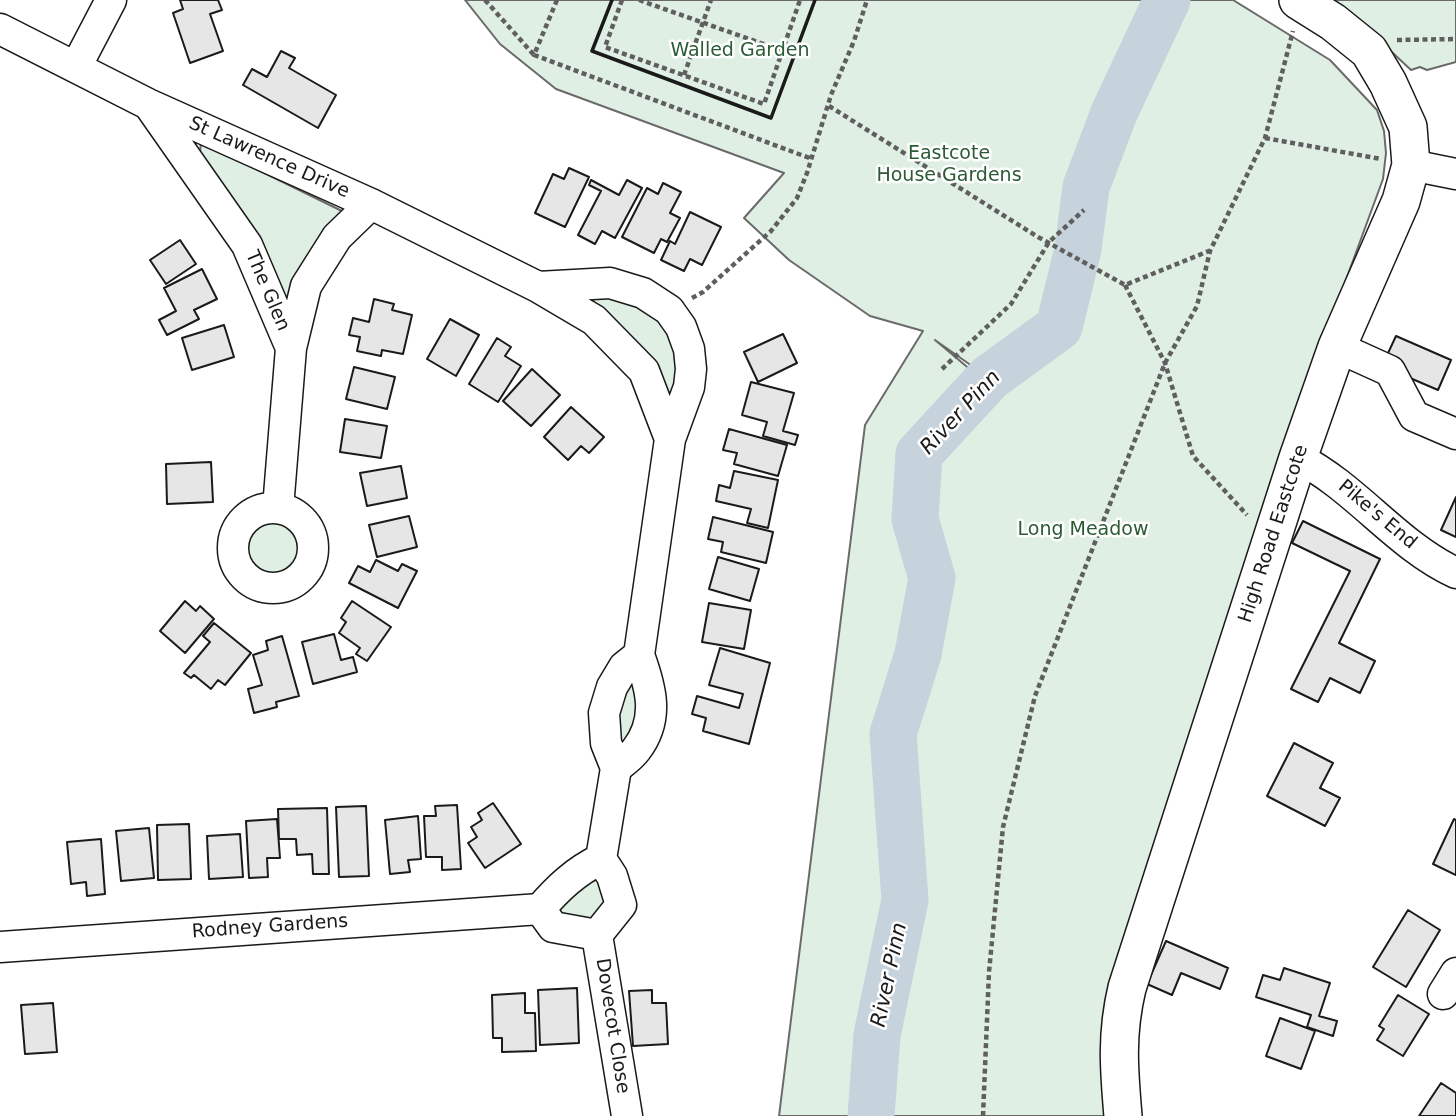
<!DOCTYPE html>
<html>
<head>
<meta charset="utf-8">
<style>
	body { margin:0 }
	canvas { display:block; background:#fff }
</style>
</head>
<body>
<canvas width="1456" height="1116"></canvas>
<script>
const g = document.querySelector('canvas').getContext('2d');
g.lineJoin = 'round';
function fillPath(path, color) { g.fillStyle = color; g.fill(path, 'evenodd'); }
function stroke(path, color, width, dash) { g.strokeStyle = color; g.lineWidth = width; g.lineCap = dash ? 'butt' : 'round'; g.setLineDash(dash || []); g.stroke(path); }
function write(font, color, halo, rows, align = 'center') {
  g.font = font + ' "DejaVu Sans",sans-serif'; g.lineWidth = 5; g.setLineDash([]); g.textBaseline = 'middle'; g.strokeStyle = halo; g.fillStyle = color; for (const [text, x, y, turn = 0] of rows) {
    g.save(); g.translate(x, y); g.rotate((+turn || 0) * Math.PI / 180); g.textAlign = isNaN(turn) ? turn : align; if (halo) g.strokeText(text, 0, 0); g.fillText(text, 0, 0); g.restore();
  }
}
const green = new Path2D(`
	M465,0h768l97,60 47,50 7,21 2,22 -3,26 -65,177 -213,684 -1,76h-250l10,-61 -15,61h-70l86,-691 58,-94 -53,-15 -81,-56 -45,-42 40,-45 -228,-84 -56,-45zM1052,333l-133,121 -4,108 -12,-100 75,-86 -43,-36 54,38zM914,594l-4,188 -19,108 -6,-161z
	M1321,0h135v62l-29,8 -7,-3 -9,3 -32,-30z
	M201,142l145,71 -58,101 -88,-162z
	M604,293l58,20 18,44 -9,55 -89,-116z
	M244 548a30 30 0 1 1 60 0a30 30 0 1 1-60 0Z
	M623,679l21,6 -11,59 -14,13 -8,-16z
	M595,879l8,5 6,20 -19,22 -31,-7v-12l8,-9z`);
fillPath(green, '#e0efe3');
stroke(green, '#6a6a6a', 2);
stroke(new Path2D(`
	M871,1116l6,-81 28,-135 -12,-166 25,-80 14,-76 -17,-59 4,-65 70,-76 70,-51 19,-78 8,-62 28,-74 53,-113`), '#c6d2dc', 47);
const building = new Path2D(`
	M180,0h38l4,10 -12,4 13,37 -33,12 -17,-50 10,-4z
	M281,51l14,7 -6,10 47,27 -18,33 -75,-43 9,-16 15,8z
	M569,168l20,9 -24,50 -30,-14 18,-39 11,5z
	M591,180l28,15 8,-15 15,8 -27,50 -13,-7 -7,13 -17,-9 23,-44 -12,-6z
	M663,183l18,9 -11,21 10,5 -13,24 -6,-3 -7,14 -32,-16 25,-49 11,6z
	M690,212l31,15 -19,38 -12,-6 -6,12 -23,-11 9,-19 5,3z
	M180,240l16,24 -30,20 -16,-24z
	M202,269l15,30 -23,11 5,9 -32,16 -8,-15 17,-9 -12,-23z
	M374,299l20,5 -2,6 20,5 -9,39 -21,-4 -1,6 -24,-5 3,-14 -11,-2 4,-17 16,4z
	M450,319l29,16 -23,41 -29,-17z
	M224,325l10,32 -42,13 -10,-32z
	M783,334l14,29 -39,19 -14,-30z
	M1396,336l55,24 -13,30 -56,-24z
	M497,338l14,9 -6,9 16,10 -23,36 -29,-18z
	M354,367l41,10 -8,32 -41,-10z
	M532,369l28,26 -29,31 -28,-25z
	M751,382l43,11 -11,38 15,4 -3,10 -32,-9 4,-14 -25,-7z
	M571,407l33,30 -15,16 -8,-7 -13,14 -24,-23z
	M345,419l42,7 -6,32 -41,-6z
	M729,429l58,16 -9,31 -44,-12 3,-11 -14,-3z
	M211,462l2,40 -46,2 -1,-40z
	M401,466l6,32 -40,8 -7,-33z
	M734,471l44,9 -10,48 -21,-5 4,-14 -35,-8 3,-16 11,3z
	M1456,497v40l-15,-7z
	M409,516l8,31 -40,10 -8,-32z
	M713,517l60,15 -7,31 -45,-11 2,-10 -15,-3z
	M1303,521l77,38 -41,84 36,18 -15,32 -30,-15 -12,24 -27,-13 59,-118 -58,-28z
	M718,557l41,12 -9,32 -41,-12z
	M376,560l22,11 4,-7 15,7 -19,37 -49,-25 9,-17 12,6z
	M185,601l11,10 4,-5 14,13 -29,34 -25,-22z
	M352,601l39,26 -24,34 -11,-7 4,-6 -21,-15 7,-11 -5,-4z
	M709,603l42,7 -7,39 -42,-7z
	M214,623l37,30 -26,32 -7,-5 -7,9 -17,-14 -3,3 -7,-5 26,-31 -7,-6z
	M334,634l7,26 12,-3 4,15 -44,12 -11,-42z
	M282,636l17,60 -23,6 1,5 -23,6 -6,-24 14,-4 -9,-30 15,-5 -2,-9z
	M720,648l50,15 -21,81 -46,-13 3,-13 -14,-4 5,-18 42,12 4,-14 -34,-9z
	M1294,743l39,20 -13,25 20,10 -15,28 -58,-30z
	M493,803l28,41 -36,24 -17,-25 9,-6 -6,-10 11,-7 -4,-7z
	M457,805l4,64 -19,1v-13h-16l-2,-41h12l-1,-10z
	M366,806l3,70 -30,1 -3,-70z
	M327,808l2,66h-16l-1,-20 -15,1 -1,-16h-17l-1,-30z
	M418,816l3,43 -13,1 2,12 -20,2 -5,-54z
	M277,819l3,39h-13l1,19 -19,1 -3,-57z
	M1454,819l2,1v55l-23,-11z
	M189,824l2,55 -33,1 -1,-55z
	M149,828l5,50 -33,3 -5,-50z
	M240,834l3,43 -34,2 -2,-43z
	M101,839l4,55 -18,2 -1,-14 -15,2 -4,-42z
	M1408,910l32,20 -34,57 -33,-20z
	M1166,941l62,27 -8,21 -39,-16 -9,22 -25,-11z
	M1284,968l46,15 -11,33 18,5 -4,15 -26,-9 4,-12 -55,-18 7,-22 17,5z
	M577,988l2,55 -39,2 -2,-55z
	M652,990v13h14l2,41 -35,2 -4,-55z
	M525,993v20h10l1,38 -34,1v-14h-9l-1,-43z
	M1398,995l31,19 -26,42 -26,-16 7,-11 -5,-3z
	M53,1003l4,49 -32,2 -4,-49z
	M1280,1018l35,13 -14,38 -35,-13z
	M1441,1083l15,10v23h-37z`);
fillPath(building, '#e6e6e6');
stroke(building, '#1a1a1a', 2);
const minor = new Path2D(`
	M0,29l148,75 223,100 167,83 56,33 50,51 26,68
	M76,67l35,-67
	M149,105l98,140 44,103 -13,160
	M1411,165l45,9
	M538,287l72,-4 33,10 26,17 12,17 8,22 2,20 -2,18 -19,52 -31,216c12,33 21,64 -3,95 -5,7 -14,13 -20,18
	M1337,347l53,24 24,45 42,18
	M291,348l15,-62 31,-49 34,-33
	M1298,458c59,30 98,87 158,115
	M233 548a40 40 0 1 1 80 0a40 40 0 1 1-80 0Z
	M540,909l13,18 44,8 24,-30 -9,-29 -11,-17
	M597,935l30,181
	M0,947l540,-38c18,-21 36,-38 61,-50l15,-91 -10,-25 -2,-30 8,-26 12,-20 15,-12
	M1443,994l13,-21`);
const major = new Path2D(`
	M1123,1116c-4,-46 -7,-82 4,-128l171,-530 39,-111 64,-146 10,-36 -3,-38 -20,-44 -19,-32 -36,-29 -35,-22`);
stroke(minor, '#1a1a1a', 33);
stroke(major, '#1a1a1a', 40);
stroke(new Path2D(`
	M485,0l49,55
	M557,0l-23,55 278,104
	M622,0l-17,47 159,57 36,-104
	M639,0l144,51
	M1397,40l59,-1
	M684,75l27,-75
	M829,106l209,131 87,48 84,-34
	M1265,138l116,21
	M1125,285l40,78 28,93 54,59
	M692,298l11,-6 68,-61 26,-33 10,-25 24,-78 23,-54 13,-41
	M942,369l69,-65 38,-62 35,-32
	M983,1116l6,-144 14,-145 32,-131 130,-333 32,-57 13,-55 55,-113 28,-107`), '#5f5f5f', 4.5, [5, 3.5]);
stroke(minor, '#fff', 30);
stroke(major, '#fff', 37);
stroke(new Path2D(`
	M612,0l-20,51 179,67 44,-118`), '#1a1a1a', 3.5);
write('19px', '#2b5a34', '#fff', [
	["Walled Garden",740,51],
	["Eastcote",949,154],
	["House Gardens",949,176],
	["Long Meadow",1083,530]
]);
write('19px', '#1a1a1a', '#fff', [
	["St Lawrence Drive",269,158,24],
	["The Glen",267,291,67],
	["Pike's End",1377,515,40],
	["High Road Eastcote",1274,534,-72],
	["Rodney Gardens",270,927,-4],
	["Dovecot Close",612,1026,81]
]);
write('italic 21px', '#1a1a1a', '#fff', [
	["River Pinn",961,413,-47],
	["River Pinn",890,975,-78]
]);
</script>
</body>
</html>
